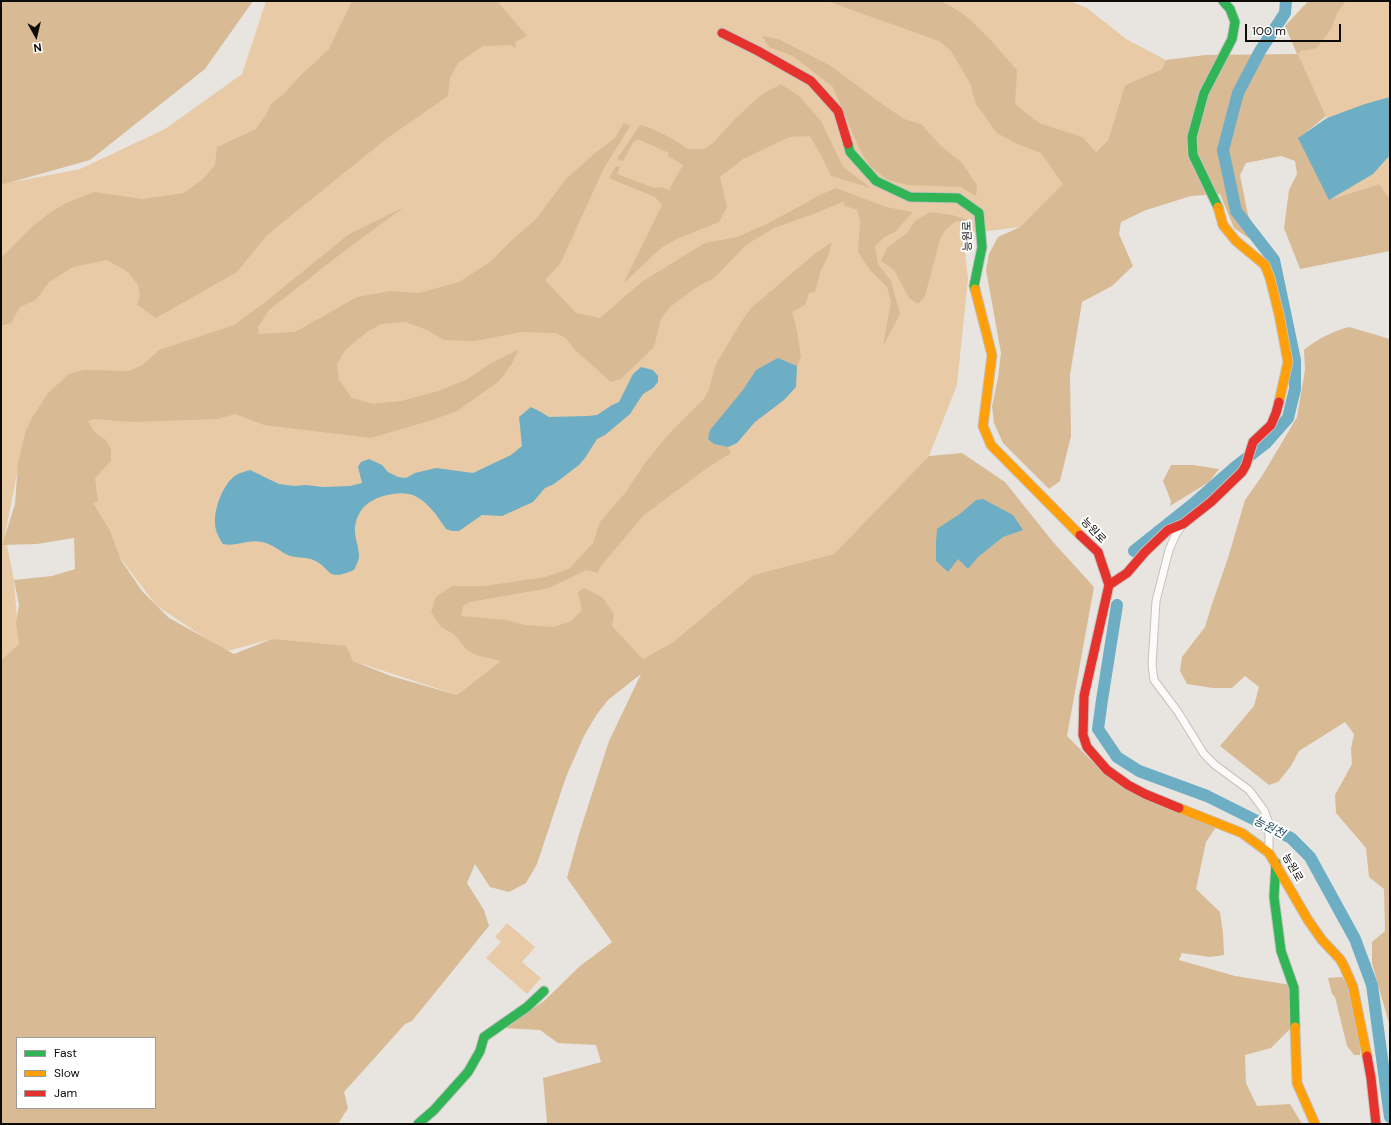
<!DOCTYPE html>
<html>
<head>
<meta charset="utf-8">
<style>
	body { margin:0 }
	#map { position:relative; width:1391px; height:1125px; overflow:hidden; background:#e8e5e0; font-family:"DM Sans",sans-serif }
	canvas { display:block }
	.frame { position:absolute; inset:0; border:2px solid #0d0b08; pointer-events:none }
	.legend { position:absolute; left:16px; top:1037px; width:140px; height:72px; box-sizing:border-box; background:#fff; border:1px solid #9e9d9c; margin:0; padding:5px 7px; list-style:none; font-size:12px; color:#0d0b08 }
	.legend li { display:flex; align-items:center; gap:8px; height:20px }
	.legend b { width:20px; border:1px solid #9e9d9c }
	.north { position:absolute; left:16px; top:16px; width:40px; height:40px; -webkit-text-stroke:3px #fff; paint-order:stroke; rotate:172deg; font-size:11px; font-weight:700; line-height:16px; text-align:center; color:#0d0b08 }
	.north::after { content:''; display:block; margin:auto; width:14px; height:18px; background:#0d0b08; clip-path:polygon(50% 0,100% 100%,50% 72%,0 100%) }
	.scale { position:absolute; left:1245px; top:24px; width:96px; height:18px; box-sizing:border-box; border:2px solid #0d0b08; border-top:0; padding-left:5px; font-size:12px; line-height:14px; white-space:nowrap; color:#0d0b08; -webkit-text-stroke:3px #fff; paint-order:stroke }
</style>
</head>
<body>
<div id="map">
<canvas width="1391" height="1125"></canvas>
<div class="frame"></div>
<ul class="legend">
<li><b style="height:5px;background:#30b455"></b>Fast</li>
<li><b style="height:5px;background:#ff9f0a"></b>Slow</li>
<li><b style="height:5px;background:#e5322d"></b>Jam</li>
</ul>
<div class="north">N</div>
<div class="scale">100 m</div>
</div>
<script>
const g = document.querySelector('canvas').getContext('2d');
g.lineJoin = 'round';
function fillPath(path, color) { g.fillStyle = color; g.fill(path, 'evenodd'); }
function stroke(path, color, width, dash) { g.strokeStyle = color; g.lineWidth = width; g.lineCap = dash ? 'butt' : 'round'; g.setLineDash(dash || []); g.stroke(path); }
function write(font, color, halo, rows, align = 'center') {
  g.font = font + ' "DM Sans","Noto Sans KR",sans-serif'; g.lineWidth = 4; g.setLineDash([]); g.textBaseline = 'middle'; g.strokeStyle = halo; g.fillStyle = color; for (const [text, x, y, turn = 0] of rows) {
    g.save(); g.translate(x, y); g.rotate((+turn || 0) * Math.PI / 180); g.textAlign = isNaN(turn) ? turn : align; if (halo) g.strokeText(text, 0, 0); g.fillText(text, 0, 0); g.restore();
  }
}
fillPath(new Path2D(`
	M266,1h804l17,7 39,31 40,21 -4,9 -37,16 -17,55 -88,87 -57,7 5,45 -11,106 -28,71 -94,98 -82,21 -80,67 -30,17 -41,-43 -90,37 -55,42 -104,-34 -81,-22 -45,12 -22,-13 -49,-33 -131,-172 -20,102 9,45 5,64 -18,16v-474l2,-2 77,-15 85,-40 77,-55z
	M1308,1h82v198l-11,-15 -50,16 -31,-62 29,-20 -42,-92z
	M507,923l28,24 -13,15 19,16 -14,16 -41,-36 15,-16 -6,-5z`), '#e8cba6');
fillPath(new Path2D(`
	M1,1h252l-48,68 -115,91 -89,25z
	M352,1h145l30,35 -12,6 1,6 -6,-3 -27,1 -25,17 -8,15 -2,18 -62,43 -119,96 -30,37 -81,46 -19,-13 3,-10 -2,-10 -10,-13 -21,-12 -34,7 -24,15 -13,18 -16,7 -9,16 -10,3v-68l33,-33 17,-13 15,-9 28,-11 48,7 42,-6 19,-14 12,-14 2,-18 39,-18 11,-16 4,-9 13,-10 17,-19 28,-26z
	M827,1h112c32,11 56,45 78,69l-2,34 24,19 43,14 14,15 12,-12 17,-55 37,-16 4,-9 39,-5 92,-1 -12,-28 24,-25h37l-9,12 -6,16 -14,19 -16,3 -3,3 28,62 -27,22 33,61 47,-15 11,15v52l-90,18 -16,-41 5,-38 8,-16 -2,-13 -14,-5 -35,7 -6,12 8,40 8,16 -6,8 -16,-11 -14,-34 -29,2 -45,14 -25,12 -2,12 14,32 -21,20 -30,16 -12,73 1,61 -11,45 -11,8 -46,-46 -9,-20 -2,-17 6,-28 3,-25 -15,-83 3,-16 9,-17 22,-10 43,-43 -22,-31 -26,-10 -18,-10 -21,-29 -6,-21 -19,-32 -12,-10z
	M762,36l16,3 53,27 44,33 29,20 17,5 18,20 24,20 14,22 -1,10 -15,-9 -53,-2 -20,-5 -18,-14 -11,-18 -26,-61 -40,-31 -24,-9z
	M781,84l19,13 21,24 22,46 28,21 -40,-12 -9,-19 -12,-21 -21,1 -46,22 -23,18 7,30 -8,15 -40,16 -17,9 -37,35v-2l37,-75 -7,-8 -46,-19 7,-12 4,1 -3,7 37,14 8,-1 7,3 14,-25 -15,-9 1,-3 -29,-13 -6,1 -11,20 -6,-2 23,-34 13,4 20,10 15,10h16l9,-6 20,-22 28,-26z
	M624,123l6,3 -26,42 -44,96 -15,16 31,33 24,5 43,-37 62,-38 32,-6 30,-13 51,-28 18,-8 50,19 27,5 -18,20 -10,5 -10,9 3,18 13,17 9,33 -17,32 8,-44 -4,-15 -17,-17 -12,-18 2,-31 -3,-11 -14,-5 2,-4 -34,14 -37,13 -28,17 -32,33 -17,9 -27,20 -9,12 -7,28 -33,32 -10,3 -37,-33 -8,-11 -10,-5 -35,-1 -46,9 -31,-1 -17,-10 -22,-8 -24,2 -14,8 -21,17 -9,15 2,16 13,18 21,6 28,-3 37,-10 28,-11 24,-16 29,-15 -8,16 -12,16 -42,30 -25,9 -61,18 -107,-13 -29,-11 -17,5 -86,3 -37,-3 -7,2 8,13 10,6 5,10v11l-16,17 3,23 -5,2 17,28 11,29 21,31 27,27 65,36 38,-15 74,7 7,15 38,15 66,19 44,-34 -25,-6 -10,-6 -12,-15 -13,-7 -10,-15 5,-15 16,-11h33l60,-9 24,-8 24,-26 7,-21 26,-30 19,-29 23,-28 36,-36 5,-10 7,-25 25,-42 11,-15 64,-54 16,-11 -5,17 -6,11 -6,22 -6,1 -4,12 -13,7 5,19 4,25 -4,10 -19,-8 -64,86 14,3 3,6 -24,15 -63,47 -44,52 -2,6 -12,-3 -37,18 -79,14 -7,4 -2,10 46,4 18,5 29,2 17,-6 11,-11 -4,-18 6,-4 18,9 12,17 -2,12 31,33 30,-17 80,-67 81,-21 95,-98 33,-3 43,29 48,60 41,45 -27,149 27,27 30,25 94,36 -12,18 -10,47 24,23 3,21 1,22 -14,2 -28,-4 -3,7 56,16 56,9 -1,44 -19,19 -26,7 1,28 11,23 33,-2 12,20h-758l3,-2 -4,-44 58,-16 -5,-17 -38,-2 -18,-13 -37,-2 41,-27 36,-35 32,-24 -45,-64 12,-44 30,-93 32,-67 -33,26 -11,14 -13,22 -18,41 -29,87 -11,19 -17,9 -19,-5 -15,-23 -8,19 17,27 5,16 -77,95 -7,3 -61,68 4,16 -10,16h-337v-464l18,-16 -3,-21 3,-18 -5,-25 38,-4 23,-7 -1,-31 -37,6 -35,1 13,-41 3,-41 7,-30 7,-15 16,-25 21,-19 15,-4 45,1 14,-6 16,-15 75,-25 30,-22 84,-68 56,-28 -61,45 -74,58 -11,17 1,7 36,-2 62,-35 34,-6 28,2 40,-11 31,-20 22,-22 24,-21 30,-40 28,-25 21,-16zM17,1038h138v70h-138z
	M930,212l22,3 15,5 3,8 -12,-7c-10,4 -14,10 -18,19l-15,56 -7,8 -9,-6 -15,-28 -13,-9 6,-13 20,-15 8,-12z
	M1349,327l41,12v688l-18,-64v-21l13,-11 -1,-42 -15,-12 -3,-29 -30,-35 -1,-18 17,-31 -1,-15 3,-15 -9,-12 -46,29 -8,15 -13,16 -9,3 -49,-39 34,-40 5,-19 -14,-11 -13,12h-19l-26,-4 -7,-13 2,-14 23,-30 7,-23 16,-46 17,-58 17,-24 35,-59 8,-47 -1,-20c13,-11 29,-19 45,-23z
	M1171,465h22l26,4 -10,13 -39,24 1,-5 -8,-20z
	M1342,977l6,10 12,45v23h-6l-7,-9 -12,-49 -3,-3 -4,-16z`), '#d8ba95');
fillPath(new Path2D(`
	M1390,97v58l-17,19 -44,26 -31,-62 29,-20 38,-14z
	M778,358l19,8 -1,21 -12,13 -29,22 -18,21 -9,4 -14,-3 -6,-5 2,-9 33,-40 13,-20z
	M641,367l12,3 5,6v6l-5,6 -10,6 -13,20 -13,11 -12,10 -8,4 -12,19 -6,7 -25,19 -9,4 -12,14 -31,14 -20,-1 -23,16h-7l-6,-2c-8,-12 -18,-27 -31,-33 -13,-6 -34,-1 -45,6 -7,4 -12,12 -14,20 -4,11 3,23 3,34 0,4 -3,10 -5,14 -30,13 -21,-3 -43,-11 -7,-2 -14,-1 -21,-3 -10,-4 -17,-12 -28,-14 -15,-3 -25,5 -39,2 -4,-6 -8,-13 -8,-21 -1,-15 9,-42 23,-49 4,-2 9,-3 12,-4l29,14 15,2 12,-1 17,2 27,-1 12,-3 -4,-16 3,-5 8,-3 13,6 6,7 10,5 8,1 9,-5 21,-5 37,5 38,-18 11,-9 -3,-29 12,-10 10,5 8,5 39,-1 9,-1 15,-10 7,-3 14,-28z
	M983,499l30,16 10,15 -20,7 -25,20 -10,12 -10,-10 -10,13 -12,-11v-18l1,-14 24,-16 15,-13z`), '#6daec5');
stroke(new Path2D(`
	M1134,551l59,-47 41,-36 32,-25 22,-25 7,-29v-29l-21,-100 -38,-49 -13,-61 15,-57 22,-42 25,-38 1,-12
	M1117,605l-15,95 -4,29 19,28 22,14 68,25 84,42 19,19 45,82 17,46 18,132`), '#6daec5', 12);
const street = new Path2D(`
	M1183,524l-8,12 -6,14 -13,51 -4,64 2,15 24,32 26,42 11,11 34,25 15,20 5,13v30`);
const fast = new Path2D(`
	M848,144l2,8 26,29 34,16 48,1 21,15 3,34 -8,39 1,3
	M1218,207l-25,-52 -1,-18 12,-44 28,-54 3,-17 -5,-13 -7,-8
	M1276,863l-2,34 7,54 13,37 1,39
	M418,1124l16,-14 34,-38 12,-21 4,-14 43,-30 17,-16`);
const slow = new Path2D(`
	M1218,207l5,18 13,16 29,24 5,13 9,36 9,48 -9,40
	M975,289l17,66 -9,71 8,19 89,90
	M1179,808l63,25 27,20 39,67 14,20 18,19 4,7 9,21 14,69
	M1295,1027l2,56 18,41`);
const jam = new Path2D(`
	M722,33l36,18 53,30 27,30 10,33
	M1080,535l18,17 11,33 -25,111 -1,39 4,12 20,23 21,15 17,9 34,14
	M1109,585l18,-12 18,-21 23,-22 15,-6 28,-22 31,-30 4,-7 7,-23 18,-17 5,-12 3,-11
	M1367,1056l4,22 5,46`);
stroke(street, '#c4c2be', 9);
stroke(fast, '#c4c2be', 11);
stroke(slow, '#c4c2be', 11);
stroke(jam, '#c4c2be', 11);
stroke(street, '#fcfbfa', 7);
stroke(fast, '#30b455', 9);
stroke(slow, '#ff9f0a', 9);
stroke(jam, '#e5322d', 9);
write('11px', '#0d0b08', '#fff', [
	["능원로",968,236,-91],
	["능원로",1093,531,46],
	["능원로",1292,868,60]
]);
write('italic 12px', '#234c5c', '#fff', [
	["능원천",1269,828,27]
]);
</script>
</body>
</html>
